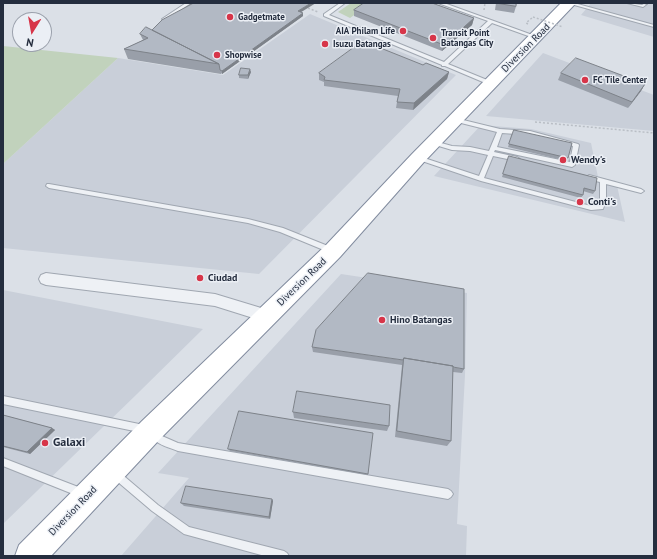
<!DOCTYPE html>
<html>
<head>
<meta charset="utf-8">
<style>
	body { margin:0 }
	#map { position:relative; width:657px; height:559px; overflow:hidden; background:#dbe0e7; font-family:"PT Sans",sans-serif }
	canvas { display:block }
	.frame { position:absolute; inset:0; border:4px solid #242d3e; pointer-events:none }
	.north { position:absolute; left:12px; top:12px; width:40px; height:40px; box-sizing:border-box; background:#ebeff5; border:1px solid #9ba1ac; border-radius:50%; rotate:191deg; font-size:11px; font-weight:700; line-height:16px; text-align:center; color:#242d3e }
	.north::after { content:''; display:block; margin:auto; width:14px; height:18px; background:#d73549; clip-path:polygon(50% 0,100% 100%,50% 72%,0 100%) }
</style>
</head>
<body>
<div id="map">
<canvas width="657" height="559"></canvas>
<div class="frame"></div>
<div class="north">N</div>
</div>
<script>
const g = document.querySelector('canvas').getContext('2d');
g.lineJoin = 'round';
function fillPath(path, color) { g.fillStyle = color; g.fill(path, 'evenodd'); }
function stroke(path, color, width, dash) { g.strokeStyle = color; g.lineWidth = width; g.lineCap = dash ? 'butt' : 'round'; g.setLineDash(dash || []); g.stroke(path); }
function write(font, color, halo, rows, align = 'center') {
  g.font = font + ' "PT Sans",sans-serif'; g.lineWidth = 3; g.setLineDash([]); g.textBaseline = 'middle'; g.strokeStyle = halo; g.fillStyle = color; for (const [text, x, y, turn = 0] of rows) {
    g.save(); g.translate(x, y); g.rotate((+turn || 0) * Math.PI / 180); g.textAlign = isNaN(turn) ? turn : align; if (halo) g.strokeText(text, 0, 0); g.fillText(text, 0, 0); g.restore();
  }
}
fillPath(new Path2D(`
	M591,3h63v34l-73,-22z
	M310,14l146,61 -197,199 -256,-26v-84l115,-106 105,17z
	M543,53l111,42v36l-168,-15z
	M481,125l50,4 60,14 7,34 18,4 9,41 -191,-46z
	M341,274l126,19 -2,82 -8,149 10,2 -1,30h-345l68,-78 -31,-5z
	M3,290l200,39 -66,65 -134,130z`), '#c9cfd9');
fillPath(new Path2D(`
	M351,3h20l-21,15 -12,-6z
	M3,46l115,12 -115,106z`), '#c1d2bc');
const lane = new Path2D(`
	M186,3h5l-25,17 -4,-1z
	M340,3h5l-16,12 115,47 44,-41 -50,-18h6l94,34 -4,1 -42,-15 -44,41 44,18 1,1 -3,2 -45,-19h-3v-1l-118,-49v-2z
	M567,3h7l80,22v2z
	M627,3l15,2 4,-2 1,1 -4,3z
	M455,118l45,11 30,2 48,13 1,1 -4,20 -3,2 -77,-17 -1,2 23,5 3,2 -3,2 -24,-5 -9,22 107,28 7,-1 2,-5v-18l-13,-3 -1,-2 3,-2 52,14 3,2 -3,2 -35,-9v16l-3,9 -12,1 -110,-29 -65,-22 -1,-1 3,-2 61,20 9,-21 -18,-4 -18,-1 -20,-6 -1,-1 3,-2 18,5 18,1 19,4 8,-19 -44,-11v-2zM502,133l28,2 43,11 -3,16 -73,-15z
	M47,184h2l199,35 35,9 50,20 1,2 -3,3 -51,-21 -32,-9 -199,-35 -3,-2z
	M3,396l141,29 3,1 1,3 -1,3 -3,1 -141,-29z
	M153,429l3,1 6,6 16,7 270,46 3,2 2,3 -2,3 -3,2 -270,-48c-10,-4 -24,-7 -29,-18l1,-3z
	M3,458l83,32 2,3 -2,3 -3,2 -80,-32z
	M115,470l3,1 40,34 31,22 95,24 3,2 2,3h-24l-81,-22 -32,-23 -40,-34 -1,-3 1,-3z`);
const street = new Path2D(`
	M46,273l169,21 56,17 2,5 -2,5 -5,1 -51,-16 -169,-21 -5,-2 -2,-4 2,-4z`);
const highway = new Path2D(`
	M561,3h15l-152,159 -84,95 -180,182 -109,117h-36l4,-11 123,-124 184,-176 86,-91z`);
stroke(lane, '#a0a7b1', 2);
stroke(street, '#a0a7b1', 2);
stroke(highway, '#828c9f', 2);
stroke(new Path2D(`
	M308,8l10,4
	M484,10l1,-7
	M528,24l-2,-1 7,-6
	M535,122l119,11`), '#b9bec5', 1.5, [2, 2]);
fillPath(lane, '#eef1f5');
fillPath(street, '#eef1f5');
fillPath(highway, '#fff');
stroke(new Path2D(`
	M533,17l30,10`), '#b9bec5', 1.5, [2, 2]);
fillPath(new Path2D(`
	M496,3h21l-3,10 -19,-3z
	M641,3h7l-1,2z
	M354,10l120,8 -2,7 -30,26 -88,-35z
	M301,12l2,4 -81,58 -1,-1v1l-93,-15 -4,-10 19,-9 -3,-6 12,-4z
	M423,65l26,7 -2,7 -34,31 -17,-2 2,-12 -74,-10v-4l-5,-2v-7z
	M251,72l-3,7 -9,-1v-3z
	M561,73l84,11 -4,7 -13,17 -70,-28z
	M514,130l54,28 -1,3 -59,-14z
	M509,156l86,35 -2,3 -10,-3v4l-2,3 -79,-21z
	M312,347l152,22 -2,4 -9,-1 -2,69 -4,5 -52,-9 7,-72 -89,-13z
	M293,412l96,14 -2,5 -93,-13z
	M3,415l49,13 3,2 -25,24 -27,-7z
	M228,449l140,25v1l-138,-24z
	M272,499l1,2 -3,18 -86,-13 -3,-3z`), '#999fa9');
fillPath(new Path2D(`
	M311,3h5l-18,11v-3z
	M303,13v3l-81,58v-3z
	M474,18l-2,7 -30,26 2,-6z
	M250,69l1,3 -3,7v-4z
	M449,72l-2,7 -34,31 1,-7z
	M645,84l-4,7 -13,17 4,-6z
	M52,428l3,2 -25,24 -3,-2z
	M272,499l1,2 -3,18 -1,-2z`), '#7d8289');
const building = new Path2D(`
	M194,3h117l-13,8 5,2 -81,58 -2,-1 -1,-6 -67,-34 10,-10z
	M364,3h68l42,15 -30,27 -90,-35z
	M496,3h20v3z
	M146,27l73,37 -95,-15 24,-11 -8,-4z
	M363,41l60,24 3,-2 23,9 -35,31 -17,-1 3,-13 -76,-9 1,-3 -6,-4z
	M576,58l69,26 -13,18 -71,-29z
	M241,68l9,1 -2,6h-9z
	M514,130l58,13 -4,15 -59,-14z
	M509,156l88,22 -2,13 -11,-3 -1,7 -80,-21z
	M368,273l96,16v80l-11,-2v-1l-49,-8 -1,2 -91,-13 4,-17z
	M404,358l49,8 -2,75 -54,-10z
	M297,391l93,14 -1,21 -96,-14z
	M239,411l134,22 -5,41 -140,-25z
	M3,415l49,13 -25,24 -24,-6z
	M186,486l86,13 -3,18 -88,-14z`);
fillPath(building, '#b2b9c4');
stroke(building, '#7d8289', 1);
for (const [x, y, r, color] of [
	[230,17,4,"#d73549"],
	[403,31,4,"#d73549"],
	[433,38,4,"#d73549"],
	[325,44,4,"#d73549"],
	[217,55,4,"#d73549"],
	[585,80,4,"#d73549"],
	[563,160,4,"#d73549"],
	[580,202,4,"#d73549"],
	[200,278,4,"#d73549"],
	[382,320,4,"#d73549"],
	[45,443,4,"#d73549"]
]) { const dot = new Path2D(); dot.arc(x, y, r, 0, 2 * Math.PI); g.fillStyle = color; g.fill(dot); stroke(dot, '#ebeff5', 1.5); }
write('bold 9px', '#242d3e', '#ebeff5', [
	["Gadgetmate",238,17],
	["AIA Philam Life",395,31,"right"],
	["Transit Point",441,33],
	["Batangas City",441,43],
	["Isuzu Batangas",333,44],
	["Shopwise",225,55],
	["FC Tile Center",593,80]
], 'left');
write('10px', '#242d3e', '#ebeff5', [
	["Diversion Road",526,48,-45],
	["Diversion Road",302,282,-44],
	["Diversion Road",73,511,-46]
]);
write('bold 10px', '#242d3e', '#ebeff5', [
	["Wendy's",571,160],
	["Conti's",588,202],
	["Ciudad",208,278],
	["Hino Batangas",390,320]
], 'left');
write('bold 12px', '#242d3e', '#ebeff5', [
	["Galaxi",53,443]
], 'left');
</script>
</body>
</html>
